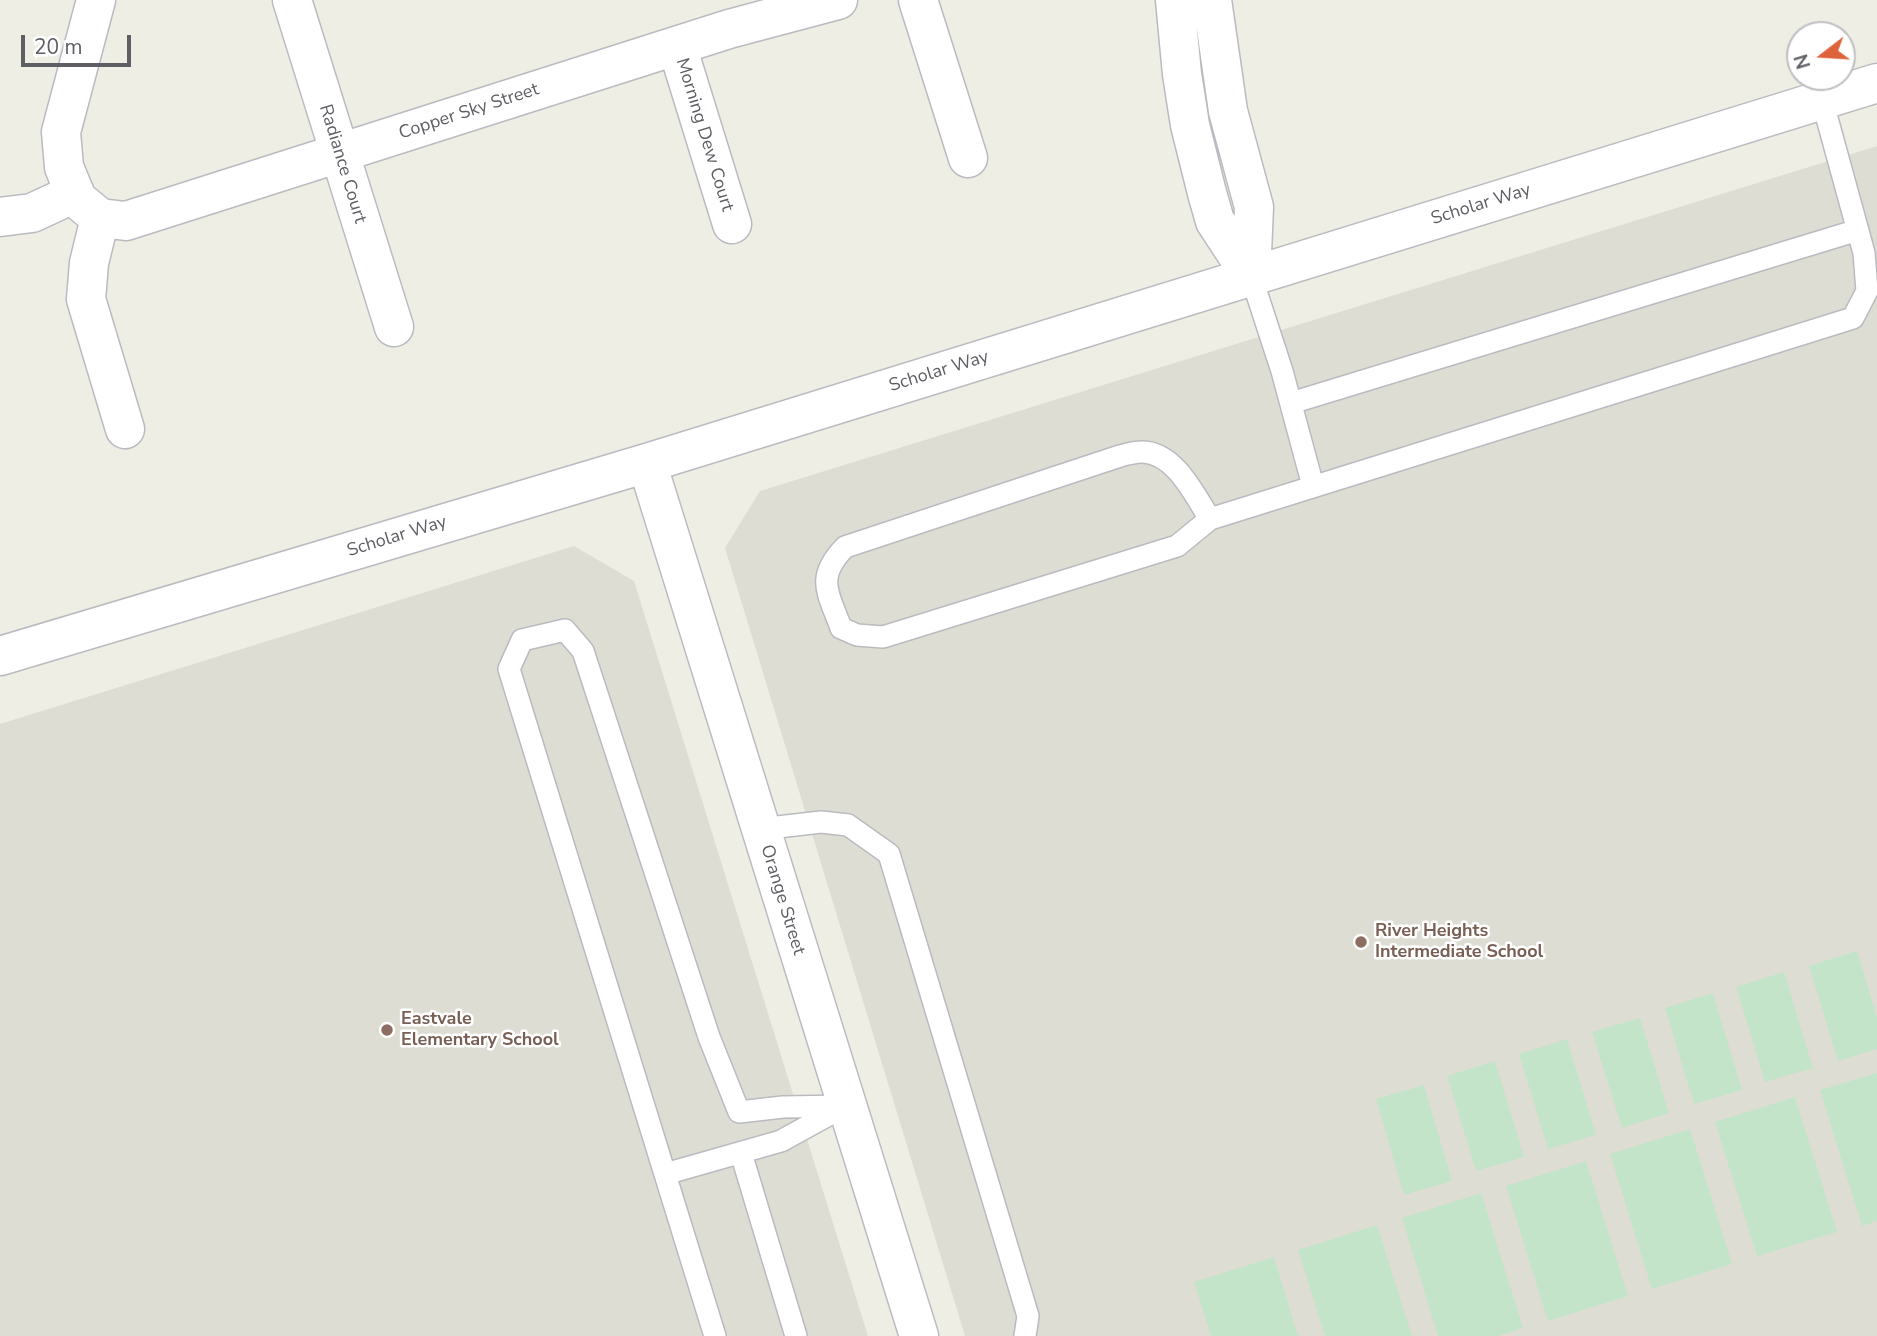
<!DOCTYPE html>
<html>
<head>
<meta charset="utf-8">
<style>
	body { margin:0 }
	#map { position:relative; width:1877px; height:1336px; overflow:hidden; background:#eeeee5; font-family:"Nunito Sans",sans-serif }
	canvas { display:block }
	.north { position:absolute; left:1786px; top:21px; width:70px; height:70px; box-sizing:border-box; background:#fff; border:2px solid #bebfc1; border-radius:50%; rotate:253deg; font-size:19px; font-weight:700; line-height:28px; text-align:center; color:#5d5f65 }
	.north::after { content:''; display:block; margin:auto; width:24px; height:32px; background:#de633b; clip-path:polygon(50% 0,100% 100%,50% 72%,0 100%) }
	.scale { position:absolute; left:21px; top:35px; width:110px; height:32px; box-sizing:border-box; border:4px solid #5d5f65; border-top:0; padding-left:9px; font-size:21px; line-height:24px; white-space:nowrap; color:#5d5f65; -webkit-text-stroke:5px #fff; paint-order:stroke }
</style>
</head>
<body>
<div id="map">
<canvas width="1877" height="1336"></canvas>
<div class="north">N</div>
<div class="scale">20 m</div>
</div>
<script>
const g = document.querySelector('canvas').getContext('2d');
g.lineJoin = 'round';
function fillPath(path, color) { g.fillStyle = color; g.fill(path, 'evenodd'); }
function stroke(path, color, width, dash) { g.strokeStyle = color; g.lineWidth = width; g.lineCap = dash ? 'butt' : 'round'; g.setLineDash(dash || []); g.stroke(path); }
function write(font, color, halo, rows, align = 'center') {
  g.font = font + ' "Nunito Sans",sans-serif'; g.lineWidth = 5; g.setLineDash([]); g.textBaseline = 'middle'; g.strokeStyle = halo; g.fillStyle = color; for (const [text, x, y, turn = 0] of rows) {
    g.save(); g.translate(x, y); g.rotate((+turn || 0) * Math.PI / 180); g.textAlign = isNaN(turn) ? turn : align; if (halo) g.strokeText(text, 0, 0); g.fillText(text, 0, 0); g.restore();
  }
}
fillPath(new Path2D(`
	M1877,146v1190h-912l-240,-788 35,-57z
	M574,546l60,35 234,755h-868v-612z`), '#deddd4');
fillPath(new Path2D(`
	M1857,951l20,66v32l-39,12 -29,-95z
	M1784,972l29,96 -48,14 -29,-95z
	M1713,993l29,97 -48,14 -29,-96z
	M1640,1018l29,95 -47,15 -30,-96z
	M1567,1039l29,96 -48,14 -29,-95z
	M1495,1061l29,96 -48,14 -29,-95z
	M1877,1073v148l-15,5 -42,-136z
	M1424,1085l28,96 -48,14 -28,-96z
	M1795,1097l42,135 -80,24 -42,-134z
	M1690,1129l42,135 -80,25 -42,-135z
	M1586,1161l42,135 -80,25 -42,-135z
	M1481,1193l42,135 -25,8h-60l-36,-118z
	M1377,1225l35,111h-87l-27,-86z
	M1274,1257l24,79h-87l-17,-54z`), '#c3e4c9');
const service = new Path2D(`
	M1251,276l31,95 31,115
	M1291,403l567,-173
	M1210,519c-15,-23 -35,-67 -68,-67 -7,0 -15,2 -22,4l-275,91c-30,31 -17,45 -4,81l16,7 26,2 294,-91 33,-27 643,-201 14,-27 -3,-38 -42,-153
	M760,829l61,-7 27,3 41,29 139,462 -3,20
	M741,1153l55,183
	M665,1174l116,-33 62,-34
	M715,1336l-206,-667 13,-29 43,-10 18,21 126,386 30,75 44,-5 62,-1`);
const minor = new Path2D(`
	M96,0l-35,132 3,35 13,32 23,19
	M292,0l102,327
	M918,0l50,158
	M1175,0l7,74 8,51 17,68 8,28 36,55
	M1212,0l16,111 26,96 -3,69
	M677,46l55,178
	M0,217l32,-4 43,-20
	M100,218l26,3 603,-192 109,-29
	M100,218l-11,45 -3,36 39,130`);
const tertiary = new Path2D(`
	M647,463l272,873
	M0,656l647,-193 1230,-380`);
stroke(service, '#babbc0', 24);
stroke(minor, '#babbc0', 41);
stroke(tertiary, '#babbc0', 41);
stroke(service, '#fff', 21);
stroke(minor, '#fff', 38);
stroke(tertiary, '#fff', 38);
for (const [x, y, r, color] of [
	[1361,942,7,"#8d6e63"],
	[387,1030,7,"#8d6e63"]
]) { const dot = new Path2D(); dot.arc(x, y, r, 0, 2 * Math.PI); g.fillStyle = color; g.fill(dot); stroke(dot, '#fff', 2.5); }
write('18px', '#5d5f65', '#fff', [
	["Copper Sky Street",469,112,-18],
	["Morning Dew Court",704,135,73],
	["Radiance Court",342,164,73],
	["Scholar Way",1481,205,-17],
	["Scholar Way",939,372,-17],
	["Scholar Way",397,537,-17],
	["Orange Street",782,900,73]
]);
write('bold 18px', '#785e54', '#fff', [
	["River Heights",1375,932],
	["Intermediate School",1375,953],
	["Eastvale",401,1020],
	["Elementary School",401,1041]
], 'left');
</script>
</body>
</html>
